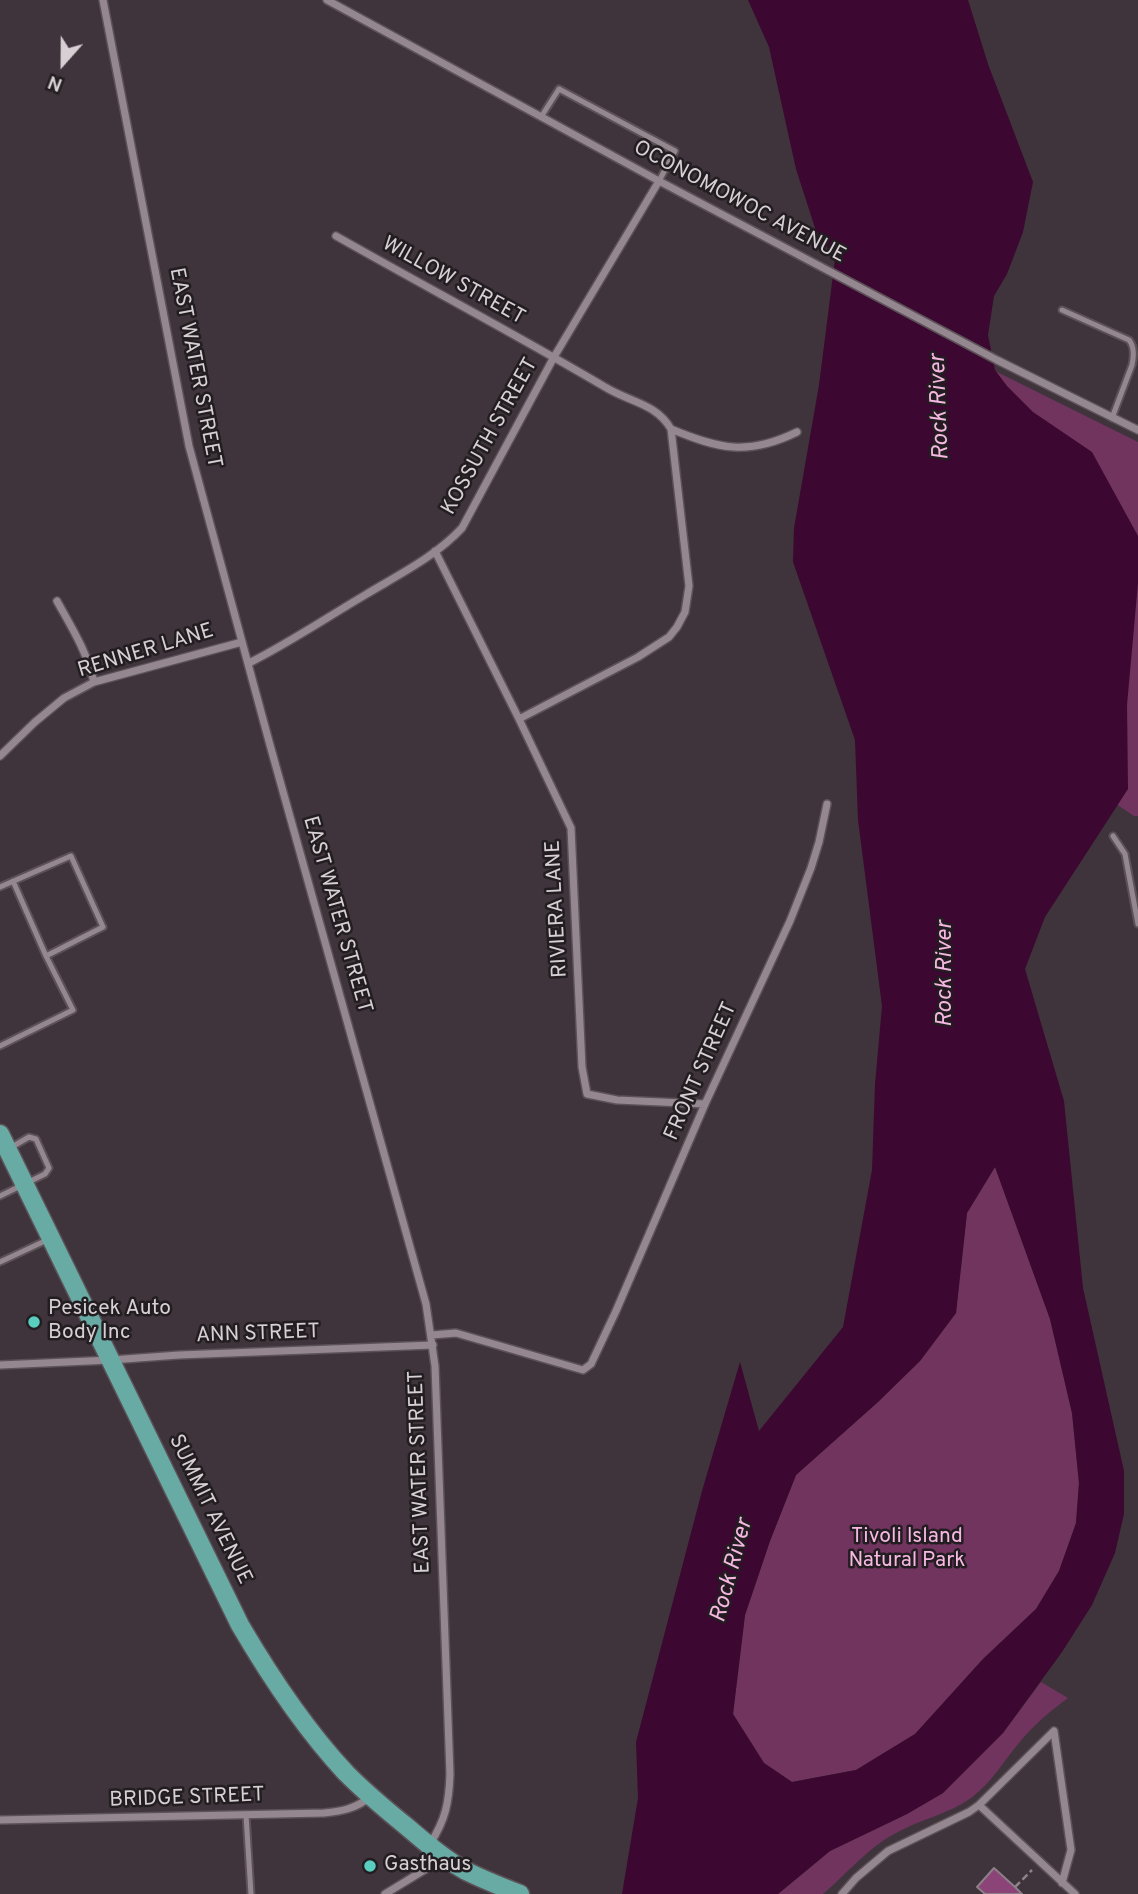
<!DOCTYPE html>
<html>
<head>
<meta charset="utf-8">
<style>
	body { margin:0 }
	#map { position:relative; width:1138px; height:1894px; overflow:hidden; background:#3f343b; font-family:Overpass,sans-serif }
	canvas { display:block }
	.north { position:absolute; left:28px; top:28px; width:70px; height:70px; -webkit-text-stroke:5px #221d20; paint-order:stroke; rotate:201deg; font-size:19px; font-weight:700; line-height:28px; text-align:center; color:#d7cfd4 }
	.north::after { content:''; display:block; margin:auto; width:24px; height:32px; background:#d7cfd4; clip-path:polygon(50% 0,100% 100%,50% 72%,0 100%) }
</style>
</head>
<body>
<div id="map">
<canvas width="1138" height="1894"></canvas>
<div class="north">N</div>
</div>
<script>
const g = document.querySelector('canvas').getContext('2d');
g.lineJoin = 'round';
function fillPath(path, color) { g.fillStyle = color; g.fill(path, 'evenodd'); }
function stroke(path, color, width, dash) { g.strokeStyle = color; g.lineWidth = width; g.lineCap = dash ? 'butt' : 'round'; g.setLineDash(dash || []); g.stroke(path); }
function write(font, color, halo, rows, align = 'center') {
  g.font = font + ' Overpass,sans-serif'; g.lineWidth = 5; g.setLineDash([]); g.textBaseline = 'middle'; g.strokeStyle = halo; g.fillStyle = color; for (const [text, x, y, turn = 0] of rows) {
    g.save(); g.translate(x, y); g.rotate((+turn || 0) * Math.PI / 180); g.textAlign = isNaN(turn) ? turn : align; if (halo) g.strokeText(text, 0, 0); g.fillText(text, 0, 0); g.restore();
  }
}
fillPath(new Path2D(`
	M995,371l143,71v374h-4l-31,-21z
	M995,1167l55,152 22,94 7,70 -3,40 -17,48 -23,38 -53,50 -68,75 -59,36 -64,12 -28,-19 -31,-49 12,-99 25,-74 26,-66 82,-73 42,-41 36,-48 11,-100z
	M1041,1682l27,16c-15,11 -31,24 -44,39 -18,20 -31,45 -53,61 -22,16 -50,21 -73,34 -30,15 -50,41 -75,62h-45l52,-43 77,-37 36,-21 60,-60z`), '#70345f');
fillPath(new Path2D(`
	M748,0h220l20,64 45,118 -10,50 -16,42 -13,22 -6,39 7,35 12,16 26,26 59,40 46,84v47l-11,122 1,84 -83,128 -20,52 39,132 19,187 41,183v43l-9,39 -23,52 -30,47 -59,81 -60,60 -36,21 -77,37 -52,43h-156l16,-96 -2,-56 66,-251 38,-129 19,69 84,-104 29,-157 3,-86 7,-78 -24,-186 -3,-80 -62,-178 1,-34 25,-143 16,-126 -19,-28 -20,-62 -27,-122zM995,1167l55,152 22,94 7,70 -3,40 -17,48 -23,38 -53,50 -68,75 -59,36 -64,12 -28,-19 -31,-49 12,-99 25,-74 26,-66 82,-73 42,-41 36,-48 11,-100z`), '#3c0730');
const building = new Path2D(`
	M994,1868l21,19 7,7h-37l-8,-7z`);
fillPath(building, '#8c4478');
stroke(building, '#8c7f87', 2);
const lane = new Path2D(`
	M541,117l18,-28 116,62 -16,30
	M1062,310l67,30c6,7 5,16 3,25l-20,53
	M1113,836l12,18 13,70
	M0,887l71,-31 32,71 -57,29
	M0,1046l73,-36 -27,-54 -33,-75
	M0,1196l45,-22 4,-6 -13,-29 -7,-2 -19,11
	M0,1262l47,-22
	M246,1815l5,79`);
const street = new Path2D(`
	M103,0l86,446 81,299 156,559 9,62 15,408c-1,28 -4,45 -20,70
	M327,0l332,181 338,179 141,70
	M336,236c90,51 181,99 269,151 24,15 51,16 66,42l18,157 -4,26 -8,15 -8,10 -31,20 -119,62
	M671,429c48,20 77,27 126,3
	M435,551l84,168 52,109 11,239 5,27 30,6 88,4
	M57,601c15,27 30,51 37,81
	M249,663c40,-20 77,-45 116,-68 33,-20 70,-38 97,-67l92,-171 105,-176
	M0,756l35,-34 29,-24 30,-16 148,-40
	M432,1335l24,-2 127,37 8,-6 25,-53 89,-207 85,-183 21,-53 8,-26 8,-38
	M0,1365l111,-5 68,-5 254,-10
	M979,1805l96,89
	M0,1820l324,-7c18,-2 31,-4 46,-16
	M385,1894l59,-36
	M842,1894l14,-16 32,-27 81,-39 10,-7 75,-74 17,119 -9,33`);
const primary = new Path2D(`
	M0,1134l240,491c31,53 64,103 106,148 19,19 39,36 60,53 19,16 38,33 60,45 18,9 36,16 54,23`);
stroke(lane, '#5b5157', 9);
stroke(street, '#5b5157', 10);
stroke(primary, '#5b5157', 21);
stroke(new Path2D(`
	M1015,1887l17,-17`), '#8d8389', 2.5, [7, 3.5]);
stroke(lane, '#948790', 5);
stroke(street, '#948790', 7);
stroke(primary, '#68aaa4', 18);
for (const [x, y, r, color] of [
	[34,1322,7,"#59cebe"],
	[370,1866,7,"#59cebe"]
]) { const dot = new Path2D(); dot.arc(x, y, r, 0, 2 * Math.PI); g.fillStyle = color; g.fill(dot); stroke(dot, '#221d20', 2.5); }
write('21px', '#d7cfd4', '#221d20', [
	["OCONOMOWOC AVENUE",739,203,28],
	["WILLOW STREET",453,282,29],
	["EAST WATER STREET",194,368,79],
	["KOSSUTH STREET",491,437,-61],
	["RENNER LANE",146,652,-17],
	["RIVIERA LANE",558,909,-93],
	["EAST WATER STREET",336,915,74],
	["FRONT STREET",702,1072,-66],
	["ANN STREET",258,1335,-2],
	["EAST WATER STREET",421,1472,-92],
	["SUMMIT AVENUE",209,1510,64],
	["BRIDGE STREET",187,1799,-2]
]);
write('21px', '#d7cfd4', '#221d20', [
	["Pesicek Auto",48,1310],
	["Body Inc",48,1334],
	["Gasthaus",384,1866]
], 'left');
write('21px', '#f7b9e3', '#221d20', [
	["Tivoli Island",907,1538],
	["Natural Park",907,1562]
]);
write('italic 23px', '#f5b7e1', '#221d20', [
	["Rock River",941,407,-92],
	["Rock River",946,974,-90],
	["Rock River",733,1571,-75]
]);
</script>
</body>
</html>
